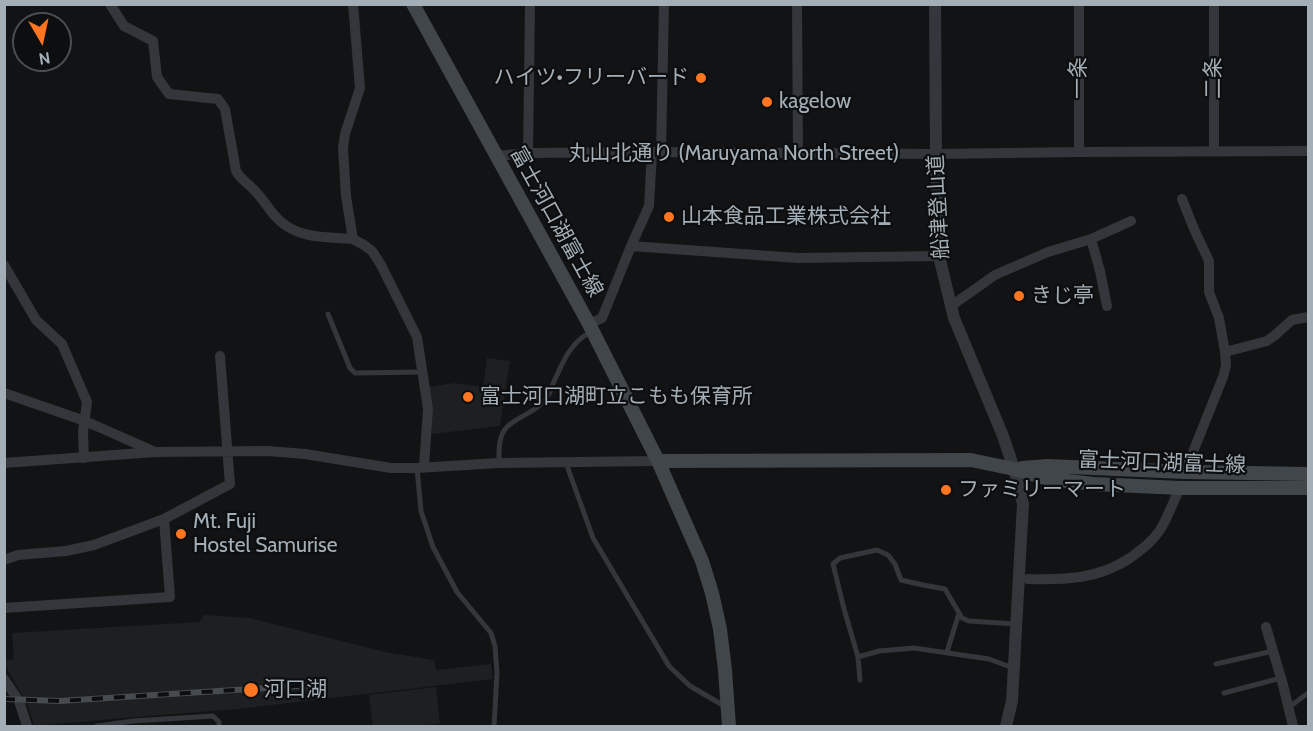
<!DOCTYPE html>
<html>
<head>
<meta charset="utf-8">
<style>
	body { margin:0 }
	#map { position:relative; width:1313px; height:731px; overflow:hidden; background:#121314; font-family:Cabin,sans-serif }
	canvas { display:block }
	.frame { position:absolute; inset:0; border:6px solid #a3aeb6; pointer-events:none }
	.north { position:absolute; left:12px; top:12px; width:60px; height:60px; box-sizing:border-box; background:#0d0e0f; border:2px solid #494e52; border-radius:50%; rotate:171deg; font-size:16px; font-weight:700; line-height:24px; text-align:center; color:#a3aeb6 }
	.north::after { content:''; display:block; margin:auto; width:21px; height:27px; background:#ff7620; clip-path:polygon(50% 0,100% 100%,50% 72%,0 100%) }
</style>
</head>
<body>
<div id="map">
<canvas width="1313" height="731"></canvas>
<div class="frame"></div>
<div class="north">N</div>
</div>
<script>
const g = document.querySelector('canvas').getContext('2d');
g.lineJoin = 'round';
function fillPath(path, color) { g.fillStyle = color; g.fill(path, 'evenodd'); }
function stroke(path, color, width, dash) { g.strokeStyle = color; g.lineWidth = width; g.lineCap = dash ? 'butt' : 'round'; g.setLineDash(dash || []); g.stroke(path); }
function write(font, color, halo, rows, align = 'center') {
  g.font = font + ' Cabin,"Noto Sans JP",sans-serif'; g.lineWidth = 4.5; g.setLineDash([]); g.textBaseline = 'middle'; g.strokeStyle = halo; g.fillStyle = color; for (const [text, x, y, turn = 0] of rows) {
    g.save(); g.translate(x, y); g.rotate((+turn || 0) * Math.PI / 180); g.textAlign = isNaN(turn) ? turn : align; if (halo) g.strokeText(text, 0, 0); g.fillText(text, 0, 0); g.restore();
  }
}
fillPath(new Path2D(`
	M487,358l23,3 -10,65 -68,8v-27l-3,-20 25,-4 29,4z
	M204,615l45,3 136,34 49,8 2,10 55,-6 2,15 -255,30 -115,9 -89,8 -5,-18 -24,-43v-4l9,-2 -2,-26 187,-11z
	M436,687l4,37 -25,2h-42l-4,-31z`), '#1e1f21');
stroke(new Path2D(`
	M328,314l22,54 5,5 67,-1
	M499,463c0,-12 -1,-27 8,-36 11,-11 28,-14 38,-27 4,-4 6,-11 8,-16 9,-20 17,-42 38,-52
	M566,463l27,75 76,128 21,20 36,21
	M417,468l4,43 12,36 24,45 34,41 4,13 2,27 -3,53
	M947,652l12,-39
	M858,657l21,-6 35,-3 75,11 24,9
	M1216,664l57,-13
	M860,680l-2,-23 -14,-48 -11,-45 7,-6 37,-8 11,5 7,9 6,16 22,5 22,4 17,29 7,3 47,3
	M1224,693l57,-15
	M1288,708l20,-15
	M97,726l36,-5 80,-5 6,6v4`), '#33363a', 5);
stroke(new Path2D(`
	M110,4l14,22 29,15 4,36 12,17 49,5 7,10 11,62c5,9 13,13 19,20 8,8 13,17 20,25 20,23 49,21 78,23
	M353,4l7,84 -15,46 -2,14 3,48 7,43 11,6 8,6 9,14 36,72 11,72 -4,58
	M797,4l1,150
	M1214,4v147
	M661,152l3,-148
	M1079,152v-148
	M528,153l2,-149
	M496,156l32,-3 124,-1 284,2 143,-2 229,-1
	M1182,199l12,30 15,32v31l10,26 6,34 1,14 -3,11 -38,95
	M1091,239l9,32 7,35
	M631,246l167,12 141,-2
	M4,265l32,55 26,24 25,58 -4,30 1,26
	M951,306l44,-31 53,-23 43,-13 40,-18
	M589,324l13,-6 29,-72 18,-40 3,-54
	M1225,352l42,-11 7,-5 18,-16 16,-3
	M4,393l81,28 68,30
	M4,463l152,-11 112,-1 37,3 86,14h26l82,-5 159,-2
	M4,560l14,-5 48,-4 28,-6 70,-26 66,-35 -10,-128
	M1028,579c37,1 71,0 102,-21 12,-9 21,-15 30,-28 8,-13 13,-28 20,-42
	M4,608l166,-11 -6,-78
	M1266,627l17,58 10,41
	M4,679l15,22 8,25`), '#33363a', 10);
stroke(new Path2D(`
	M935,4l1,150 3,102 15,62 49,118 11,33 9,35 -11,197 -6,25`), '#33363a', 12);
stroke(new Path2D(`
	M413,4l176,320 69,137 44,100 10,32 8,36 5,41 4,56
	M658,461l313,-1 43,9 35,10 45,5 86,4h128
	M1022,468l26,-2 137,6 123,2`), '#41464a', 14);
const rail = new Path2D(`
	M4,699l56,2 254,-16`);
stroke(rail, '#464b4f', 6);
stroke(rail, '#0d0e0f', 4, [11]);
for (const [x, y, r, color] of [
	[701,78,6,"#ff7620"],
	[767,102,6,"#ff7620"],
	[669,217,6,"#ff7620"],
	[1019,296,6,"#ff7620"],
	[468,397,6,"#ff7620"],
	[946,490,6,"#ff7620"],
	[181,534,6,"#ff7620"],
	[251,690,8,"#ff7620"]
]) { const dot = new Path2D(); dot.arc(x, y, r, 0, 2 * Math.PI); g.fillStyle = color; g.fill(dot); stroke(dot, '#0d0e0f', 2); }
write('21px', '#a3aeb6', '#0d0e0f', [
	["ハイツ•フリーバード",689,78,"right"],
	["kagelow",779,102],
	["山本食品工業株式会社",681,217],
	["きじ亭",1031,296],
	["富士河口湖町立こもも保育所",480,397],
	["ファミリーマート",958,490],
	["Mt. Fuji",193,522],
	["Hostel Samurise",193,546],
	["河口湖",264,690]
], 'left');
write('21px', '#a3aeb6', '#0d0e0f', [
	["一条",1079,78,-90],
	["二条",1214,78,-90],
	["丸山北通り (Maruyama North Street)",734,154],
	["船津登山道",939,207,-93],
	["富士河口湖富士線",556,222,61],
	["富士河口湖富士線",1162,463,2]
]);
</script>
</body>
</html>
